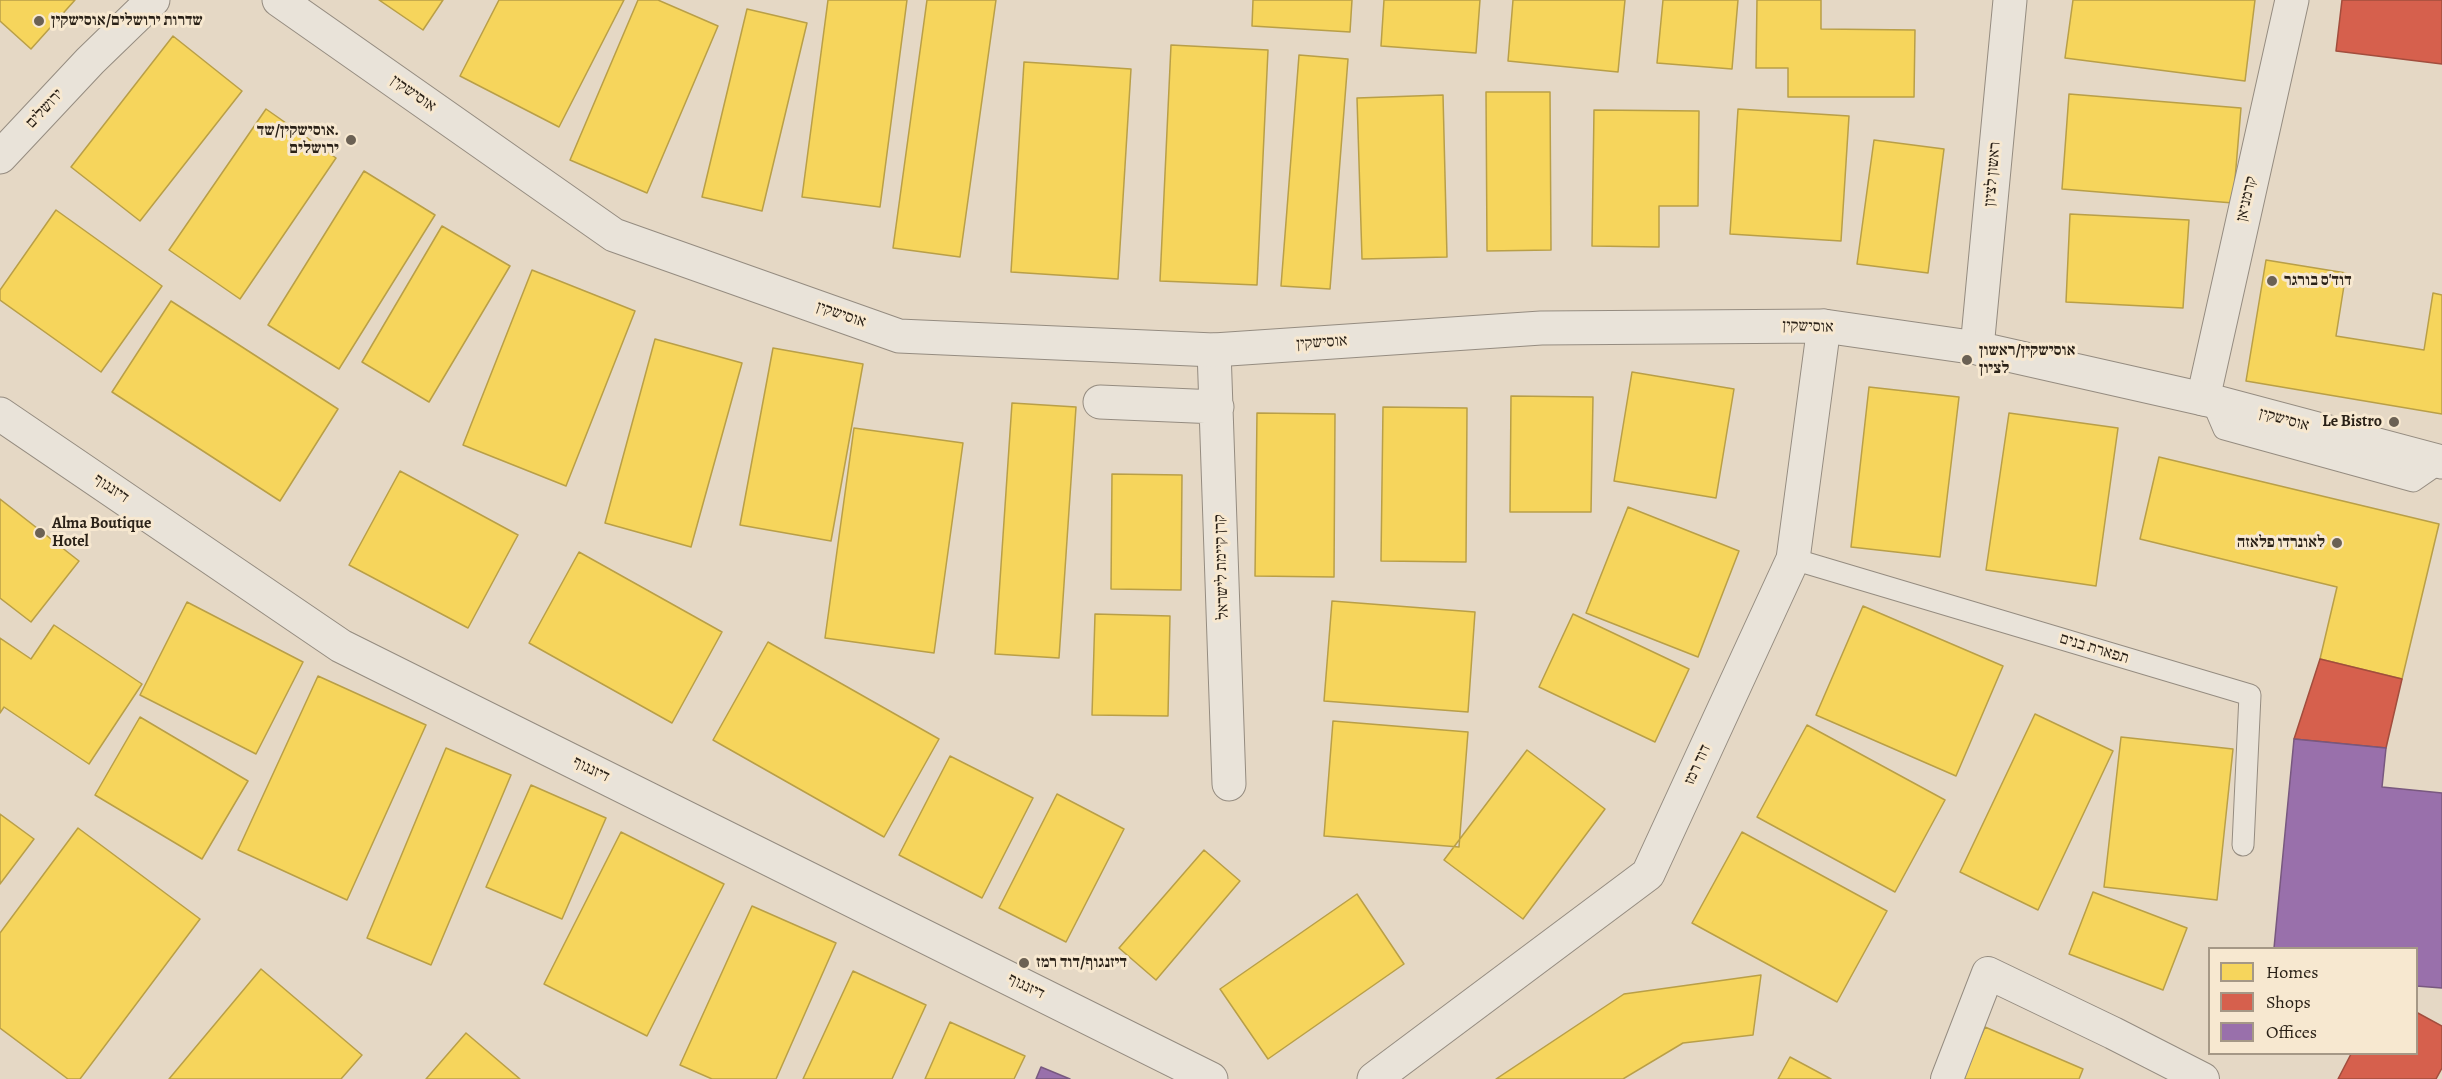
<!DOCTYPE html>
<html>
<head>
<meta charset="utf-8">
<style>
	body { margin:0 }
	#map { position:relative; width:2442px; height:1079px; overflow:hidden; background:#e5d8c5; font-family:Alegreya,serif }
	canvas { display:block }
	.legend { position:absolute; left:2208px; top:947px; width:210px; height:108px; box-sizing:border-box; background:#f7e8d0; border:2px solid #a59886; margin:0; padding:8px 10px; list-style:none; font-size:18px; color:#2a2117 }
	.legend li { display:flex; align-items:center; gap:12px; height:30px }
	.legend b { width:30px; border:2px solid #a59886 }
</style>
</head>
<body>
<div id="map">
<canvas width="2442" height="1079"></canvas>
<ul class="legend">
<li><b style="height:16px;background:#f6d55c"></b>Homes</li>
<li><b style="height:16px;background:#d6604d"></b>Shops</li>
<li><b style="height:16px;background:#9970ab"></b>Offices</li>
</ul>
</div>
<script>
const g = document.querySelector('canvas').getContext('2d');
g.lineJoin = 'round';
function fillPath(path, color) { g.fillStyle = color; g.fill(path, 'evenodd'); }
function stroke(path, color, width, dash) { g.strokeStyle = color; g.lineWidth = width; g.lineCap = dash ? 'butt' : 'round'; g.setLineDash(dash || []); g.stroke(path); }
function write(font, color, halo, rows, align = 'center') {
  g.font = font + ' Alegreya,"Frank Ruhl Libre",serif'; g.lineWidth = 6; g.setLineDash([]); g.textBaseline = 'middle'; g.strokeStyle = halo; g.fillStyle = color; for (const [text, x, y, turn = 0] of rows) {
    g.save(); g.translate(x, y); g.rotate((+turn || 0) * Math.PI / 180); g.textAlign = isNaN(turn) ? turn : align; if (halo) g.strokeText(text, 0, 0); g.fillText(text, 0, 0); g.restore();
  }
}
const homes = new Path2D(`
	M0,0h75l-44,49 -31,-28z
	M379,0h64l-20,30z
	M499,0h125l-65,127 -99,-51z
	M638,0h20l60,26 -71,167 -77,-33z
	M828,0h79l-27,207 -78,-10z
	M927,0h69l-36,257 -67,-9z
	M1253,0h99l-2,32 -98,-6z
	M1384,0h96l-4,53 -95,-7z
	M1513,0h112l-7,72 -110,-11z
	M1663,0h75l-6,69 -75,-6z
	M1757,0h64v29l94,1 -1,67h-126v-29h-32z
	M2073,0h182l-10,81 -180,-23z
	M747,9l60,14 -45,188 -60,-14z
	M173,36l69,55 -102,130 -69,-54z
	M1171,45l97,5 -11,235 -97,-4z
	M1299,55l49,4 -18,230 -49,-3z
	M1024,62l107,7 -13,210 -107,-7z
	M1486,92h64l1,158 -64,1z
	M2069,94l172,14 -8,95 -171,-14z
	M1443,95l4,162 -85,2 -5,-161z
	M266,109l70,49 -96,141 -71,-49z
	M1738,109l111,7 -8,125 -111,-7z
	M1594,110l105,1 -1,95h-39v41l-67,-1z
	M1874,140l70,9 -16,124 -71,-9z
	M364,171l71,44 -96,154 -71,-44z
	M56,210l106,76 -61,86 -101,-72v-10z
	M2070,214l119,6 -6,88 -117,-6z
	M442,226l68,40 -81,136 -67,-40z
	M2266,260l80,13 -10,63 88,14 9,-57 9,2v119l-196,-33z
	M532,270l103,41 -69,175 -103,-41z
	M171,301l167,108 -58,92 -168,-109z
	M655,339l87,24 -51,184 -86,-24z
	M773,348l90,16 -32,177 -91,-16z
	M1632,372l102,17 -18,109 -102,-17z
	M1869,387l90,10 -19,160 -89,-10z
	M1511,396l82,1 -2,115h-81z
	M1012,403l64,4 -17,251 -64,-4z
	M1383,407l84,1 -1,154 -85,-1z
	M1257,413l78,1 -1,163 -79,-1z
	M2009,413l109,15 -22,158 -110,-16z
	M854,428l109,15 -29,210 -109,-15z
	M2159,457l280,67 -37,155 -82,-20 17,-72 -197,-48z
	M400,471l118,64 -50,93 -119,-63z
	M1112,474l70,1 -1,115 -70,-1z
	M0,499l79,62 -48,61 -31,-24z
	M1628,507l111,44 -41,106 -112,-44z
	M579,552l143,80 -50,91 -143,-80z
	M1332,601l143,11 -7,100 -144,-11z
	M187,602l116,60 -47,92 -116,-59z
	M1863,606l140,60 -47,110 -140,-61z
	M1095,614l75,2 -2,100 -76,-1z
	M1573,614l116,55 -34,73 -116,-55z
	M54,625l88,59 -53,80 -85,-57 -4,6v-75l31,21z
	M768,642l171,97 -55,98 -171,-97z
	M318,676l108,49 -79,175 -109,-50z
	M2035,714l78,37 -75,159 -78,-38z
	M140,717l108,64 -46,78 -107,-64z
	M1333,721l135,11 -9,115 -135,-11z
	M1807,725l138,75 -50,92 -138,-75z
	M2121,737l112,12 -16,151 -113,-13z
	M446,748l65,27 -80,190 -64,-27z
	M1527,750l78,59 -82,110 -79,-59z
	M950,756l83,42 -51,100 -83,-43z
	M531,785l75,33 -44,101 -76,-32z
	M1057,794l67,35 -58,113 -67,-34z
	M0,814l34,25 -34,45z
	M78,828l122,91 -120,160h-12l-68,-51v-95z
	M621,832l103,52 -77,152 -103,-52z
	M1742,832l145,79 -50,91 -145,-79z
	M1204,850l36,31 -84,99 -37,-32z
	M2093,892l94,36 -24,62 -94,-36z
	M1357,894l47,70 -136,95 -48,-70z
	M752,906l84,37 -60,136h-64l-32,-14z
	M261,969l101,86 -21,24h-172z
	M853,971l73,34 -34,74h-89z
	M1761,975l-8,60 -70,8 -60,36h-127l128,-85z
	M950,1022l75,34 -11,23h-89z
	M1985,1027l98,42 -4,10h-116z
	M466,1033l54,46h-94z
	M1790,1057l41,22h-53z`);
fillPath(homes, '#f6d55c');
stroke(homes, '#b99f47', 1.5);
const shops = new Path2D(`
	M2342,0h100v64l-106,-13z
	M2320,659l82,20 -16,69 -92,-9z
	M2416,1012l26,14v42l-6,11h-98l13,-25h65z`);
fillPath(shops, '#d6604d');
stroke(shops, '#a24d3d', 1.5);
const offices = new Path2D(`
	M2294,739l92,9 -4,39 60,6v195l-26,-2v-38h-142z
	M1041,1067l29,12h-34z`);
fillPath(offices, '#9970ab');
stroke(offices, '#78587f', 1.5);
const service = new Path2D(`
	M2212,401l12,28 189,52 26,-18
	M1793,559l457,136 -7,150`);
const pedestrian = new Path2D(`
	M1947,1079l41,-106 125,60 90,46`);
const minor = new Path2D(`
	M1977,348l33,-348
	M1214,350l15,434
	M2203,399l89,-399
	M1100,402l117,5
	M0,414l341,232 870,433
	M1374,1079l274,-205 145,-315 31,-233`);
const tertiary = new Path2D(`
	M279,0l335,235 285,101 315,14 327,-22 283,-2 153,22 235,53 230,61
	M0,157l90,-96 63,-61`);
stroke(service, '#958c80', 23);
stroke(pedestrian, '#958c80', 34);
stroke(minor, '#958c80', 35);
stroke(tertiary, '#958c80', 35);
stroke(service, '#e9e3d9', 21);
stroke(pedestrian, '#e9e3d9', 32);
stroke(minor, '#e9e3d9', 33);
stroke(tertiary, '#e9e3d9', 33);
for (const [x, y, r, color] of [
	[39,21,6,"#6b6154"],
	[351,140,6,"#6b6154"],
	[2272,281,6,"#6b6154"],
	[1967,360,6,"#6b6154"],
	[2394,422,6,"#6b6154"],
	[40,533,6,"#6b6154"],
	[2337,543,6,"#6b6154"],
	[1024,963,6,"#6b6154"]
]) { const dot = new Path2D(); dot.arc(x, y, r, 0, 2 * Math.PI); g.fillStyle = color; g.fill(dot); stroke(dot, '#f7e8d0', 2); }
write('bold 16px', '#2a2117', '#f7e8d0', [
	["שדרות ירושלים/אוסישקין",51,21],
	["אוסישקין/שד.",339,131,"right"],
	["ירושלים",339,149,"right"],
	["דוד'ס בורגר",2284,281],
	["אוסישקין/ראשון",1979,351],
	["לציון",1979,369],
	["Le Bistro",2382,422,"right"],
	["Alma Boutique",52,524],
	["Hotel",52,542],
	["לאונרדו פלאזה",2325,543,"right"],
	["דיזנגוף/דוד רמז",1036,963]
], 'left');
write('16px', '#2a2117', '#f7e8d0', [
	["אוסישקין",413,94,35],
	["ירושלים",45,109,-47],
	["ראשון לציון",1993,174,-85],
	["קרמניאן",2247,199,-77],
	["אוסישקין",841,315,19],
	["אוסישקין",1808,327,2],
	["אוסישקין",1322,343,-4],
	["אוסישקין",2284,420,15],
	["דיזנגוף",111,489,34],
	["קרן קיימת לישראל",1222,567,-92],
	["תפארת בנים",2094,649,17],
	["דוד רמז",1698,765,-65],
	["דיזנגוף",591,770,26],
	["דיזנגוף",1026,987,26]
]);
</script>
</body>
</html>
